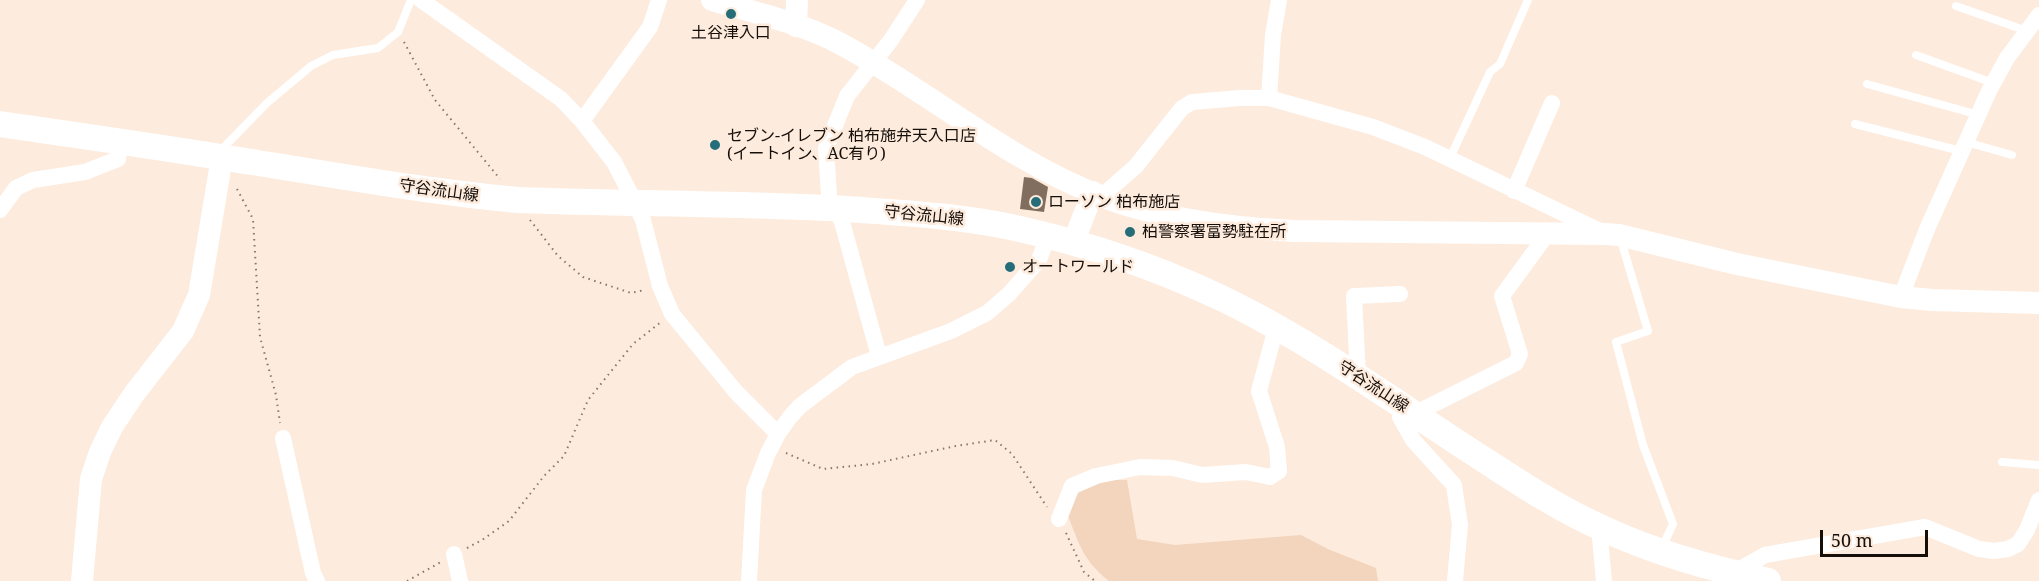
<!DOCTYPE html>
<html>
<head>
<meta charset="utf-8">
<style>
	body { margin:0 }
	#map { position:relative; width:2039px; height:581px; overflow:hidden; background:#fdebdd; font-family:"Noto Serif",serif }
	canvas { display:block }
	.scale { position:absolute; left:1820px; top:530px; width:108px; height:27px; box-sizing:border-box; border:3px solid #160e09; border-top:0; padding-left:8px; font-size:18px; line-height:21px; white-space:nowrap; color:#160e09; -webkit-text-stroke:4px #fdebdd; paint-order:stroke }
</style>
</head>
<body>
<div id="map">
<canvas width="2039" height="581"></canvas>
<div class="scale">50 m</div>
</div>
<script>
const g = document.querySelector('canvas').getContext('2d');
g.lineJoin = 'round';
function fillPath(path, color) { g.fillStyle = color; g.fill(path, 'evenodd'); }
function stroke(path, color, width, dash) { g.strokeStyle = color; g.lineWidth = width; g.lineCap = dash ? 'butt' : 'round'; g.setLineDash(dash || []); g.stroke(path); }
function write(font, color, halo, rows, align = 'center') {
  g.font = font + ' "Noto Serif","Noto Sans JP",serif'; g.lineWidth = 5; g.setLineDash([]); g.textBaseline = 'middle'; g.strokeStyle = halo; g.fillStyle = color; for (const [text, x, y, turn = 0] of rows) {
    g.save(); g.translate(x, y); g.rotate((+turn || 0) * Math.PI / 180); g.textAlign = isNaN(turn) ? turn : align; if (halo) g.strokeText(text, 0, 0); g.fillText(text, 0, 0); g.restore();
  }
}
fillPath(new Path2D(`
	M1106,480h21l10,59 38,6 126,-10 29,15 46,18 2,13h-269c-26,-21 -29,-35 -41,-65l8,-22z`), '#f3d4bc');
fillPath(new Path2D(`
	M1024,177l8,1 16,9 -4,25 -24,-3z`), '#816e5e');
stroke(new Path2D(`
	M404,42l31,58 65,79
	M237,189l16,30 7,118 16,58 4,28
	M530,220l28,36 25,21 48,16 14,-3
	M786,453l37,16 49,-5 84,-18 39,-6 17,14 35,53
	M1066,533l18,39 11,9
	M467,548l15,-8 27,-19 35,-45 20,-20 24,-56 45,-56 28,-22
	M407,581l34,-19`), '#84776e', 2, [1.5, 4.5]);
stroke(new Path2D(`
	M1956,6l71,25
	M1916,55l77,28
	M1867,84l112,31
	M1855,124l106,27
	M1966,142l46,13
	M222,155l2,-8 43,-44 44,-37 22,-11 45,-7 20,-16 13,-32
	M1450,158l40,-86 10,-8 28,-64
	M1620,237l28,94 -32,11 27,103 30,79 -11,24
	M2002,462l37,3`), '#fff', 8);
stroke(new Path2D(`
	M421,0l140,99 21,22 32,41 16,31 13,27 17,66 12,28 64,78 42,42
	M1269,98l4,-63 6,-35
	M582,121l68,-94 9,-27
	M1514,191l38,-88
	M1102,196l34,-30 46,-58 10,-6 48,-4h29l104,29 52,20 175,84
	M0,210l16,-22 17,-8 52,-8 33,-13 3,-18
	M1901,297l26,-68 62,-138 18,-33 32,-43
	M879,356l-37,-134 -13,-26 -3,-48 21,-52 44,-56 26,-40
	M1358,377l-4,-81 46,-2
	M1405,408l-5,9 13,23 41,45 6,40 -5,56
	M1414,414l102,-51 4,-9 -18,-58 46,-63
	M283,438l30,135 4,8
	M1059,519l13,-33 24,-10 44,-9 33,1 29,7 44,-3 24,5 9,-6 -2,-24 -18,-56 14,-52 6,-11
	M1602,528l-2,10 4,43
	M454,554l6,27
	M1733,573l32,-18 160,-28 54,22 15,2 14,-2 10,-5 9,-14 12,-30
	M749,581l5,-91 14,-37 10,-19 12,-17 10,-11 52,-39 99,-36 36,-18 22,-19 30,-34 9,-24`), '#fff', 16);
stroke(new Path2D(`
	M712,0c43,13 90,23 129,44 89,48 167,117 262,153 62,23 127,31 191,34l311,3 14,1 118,29 164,33 31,3 107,3
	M796,26l1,-26
	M1073,243l20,-51
	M82,581l9,-102 9,-27 12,-25 22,-33 49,-63 16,-36 23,-138`), '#fff', 22);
stroke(new Path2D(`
	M0,124c84,12 168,24 252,38 89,14 177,30 266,38 109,4 219,3 329,9 57,4 116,7 173,20 67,15 135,38 197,67 95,45 180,108 269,165 37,24 75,49 116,67 53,25 109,40 166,53`), '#fff', 26);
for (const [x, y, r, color] of [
	[731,14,6,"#256e79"],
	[715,145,6,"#256e79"],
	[1036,202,6,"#256e79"],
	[1130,232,6,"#256e79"],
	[1010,267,6,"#256e79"]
]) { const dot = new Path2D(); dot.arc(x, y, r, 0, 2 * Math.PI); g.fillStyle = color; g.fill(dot); stroke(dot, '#fdebdd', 2); }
write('16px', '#160e09', '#fdebdd', [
	["土谷津入口",731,33,"center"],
	["セブン-イレブン 柏布施弁天入口店",727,136],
	["(イートイン、AC有り)",727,154],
	["ローソン 柏布施店",1048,202],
	["柏警察署富勢駐在所",1142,232],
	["オートワールド",1022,267]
], 'left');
write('16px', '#160e09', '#fdebdd', [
	["守谷流山線",439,191,8],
	["守谷流山線",924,216,6],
	["守谷流山線",1373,387,33]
]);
</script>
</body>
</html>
